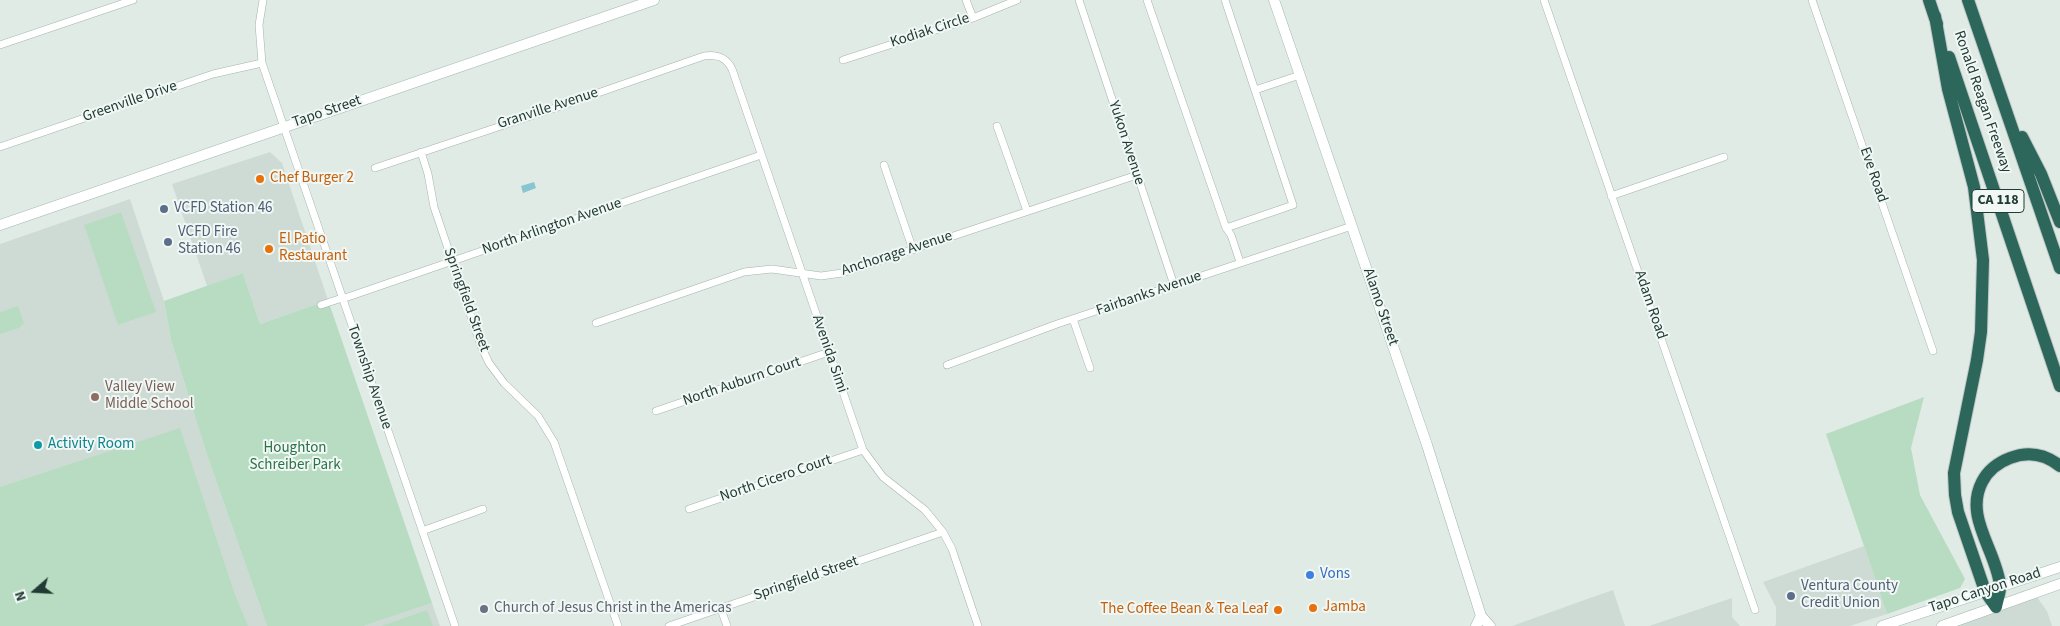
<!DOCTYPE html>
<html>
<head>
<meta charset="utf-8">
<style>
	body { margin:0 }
	#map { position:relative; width:2060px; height:626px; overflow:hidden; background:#e0ebe6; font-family:"Source Sans 3",sans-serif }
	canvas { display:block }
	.north { position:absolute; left:10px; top:566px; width:50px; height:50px; -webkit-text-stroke:4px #f0f7f4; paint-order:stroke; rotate:251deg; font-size:14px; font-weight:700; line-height:20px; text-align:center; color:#213b34 }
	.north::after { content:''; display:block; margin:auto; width:18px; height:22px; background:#213b34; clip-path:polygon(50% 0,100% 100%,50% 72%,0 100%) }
</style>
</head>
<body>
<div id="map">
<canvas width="2060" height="626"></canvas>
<div class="north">N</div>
</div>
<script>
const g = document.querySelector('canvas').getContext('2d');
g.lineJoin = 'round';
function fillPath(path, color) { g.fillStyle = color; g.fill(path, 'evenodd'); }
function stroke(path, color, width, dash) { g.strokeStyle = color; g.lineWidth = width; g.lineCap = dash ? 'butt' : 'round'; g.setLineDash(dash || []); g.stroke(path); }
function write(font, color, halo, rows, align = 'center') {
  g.font = font + ' "Source Sans 3",sans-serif'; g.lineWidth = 4; g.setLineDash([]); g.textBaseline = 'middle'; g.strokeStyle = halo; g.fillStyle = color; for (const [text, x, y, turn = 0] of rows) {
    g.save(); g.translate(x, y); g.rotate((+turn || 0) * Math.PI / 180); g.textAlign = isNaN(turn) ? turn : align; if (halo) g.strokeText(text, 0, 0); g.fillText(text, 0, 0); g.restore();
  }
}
fillPath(new Path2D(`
	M270,152l12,11 46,137 -68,24 -17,-51 -36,13 -35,-102z
	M130,199l34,102 7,39 36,115 60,171h-267v-382z
	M1864,546l23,68 -37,12h-76l2,-1v-18l-13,-25z
	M1613,590l12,36h-113l78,-28z
	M2037,597l10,14 5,15h-101z
	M1732,598v19l8,9h-91z
	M432,603l8,23h-76z`), '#cedbd5');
fillPath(new Path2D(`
	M121,212l35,100 -38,13 -34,-100z
	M243,273l17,51 68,-24 104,303 -68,23h-97l-60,-171 -36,-115 -7,-39z
	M18,306l6,17 -5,5 -19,6v-22z
	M1924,397l-13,51 9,47 45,84 -5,9 -73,26 -61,-180z
	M180,428l54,164 14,34h-248v-139z
	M427,610l6,16h-52z`), '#b8dcc2');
fillPath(new Path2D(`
	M534,182l2,6 -13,5 -2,-7z`), '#87c5d0');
const street = new Path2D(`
	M263,0l-4,25 3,38 193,563
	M966,0l7,18
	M1079,0l95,285
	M1147,0l79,228 5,7 9,27
	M1225,0l68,205 -67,23
	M1544,0l211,610
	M1812,0l121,351
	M0,45l133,-45
	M843,60l130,-42 44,-18
	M1255,90l45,-15
	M997,126l30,85
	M0,147l213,-73 49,-11
	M421,152l7,22 6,33 47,139 8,17 15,20 34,33 16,26 64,184
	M884,165l29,85
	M375,168l177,-59 152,-53c13,-2 22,1 28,13l131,381 20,27 42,33 18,22 9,17 26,77
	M1611,196l113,-39
	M342,299l419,-144
	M321,305l21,-7
	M1073,319l17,49
	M596,323l148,-51 28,-3 49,7 21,-3 295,-98
	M947,365l110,-41 295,-98
	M656,411l173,-59
	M689,509l174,-59
	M422,531l61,-22
	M721,609l6,17
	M669,626l274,-94`);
const secondary = new Path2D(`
	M1274,0l153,445 54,171 9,10
	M0,225l654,-225
	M1476,626l5,-10
	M1882,626l178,-59
	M1942,626l118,-42`);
const highway = new Path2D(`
	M1929,0l8,24
	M1968,0l92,268
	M1935,16l13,73 26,98 9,73 -2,72 -4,28 -23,113 1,22 3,17 27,79 11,16
	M1949,57l111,329
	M2022,137l19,37 19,48
	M1996,607c1,-7 5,-16 4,-22 -4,-35 -36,-68 -18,-103 6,-12 15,-19 28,-24 18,-7 35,-4 50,8`);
stroke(street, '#a3b3ad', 8);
stroke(secondary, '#9fb7ae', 11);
stroke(highway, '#c1c8c6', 14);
stroke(street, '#fff', 7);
stroke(secondary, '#fff', 10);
stroke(highway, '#2d675b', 12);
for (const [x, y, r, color] of [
	[260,179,5,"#e8710a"],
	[164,209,5,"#5c6f8a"],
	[168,242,5,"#5c6f8a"],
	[269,249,5,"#e8710a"],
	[95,397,5,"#8d6e63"],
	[38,445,5,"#0f9aa8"],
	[1310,575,5,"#3f7fe0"],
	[1791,596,5,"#5c6f8a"],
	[1313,608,5,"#e8710a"],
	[484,609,5,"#6b7280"],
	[1278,610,5,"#e8710a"]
]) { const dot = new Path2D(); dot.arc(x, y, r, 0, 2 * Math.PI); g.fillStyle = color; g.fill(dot); stroke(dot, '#f0f7f4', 2); }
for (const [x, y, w] of [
	[1998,201,52]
]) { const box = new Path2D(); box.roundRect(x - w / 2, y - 11.5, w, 23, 4); g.fillStyle = '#f0f7f4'; g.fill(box); stroke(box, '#213b34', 1); }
write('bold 14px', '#213b34', null, [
	["CA 118",1998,201]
]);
write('15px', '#213b34', '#f0f7f4', [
	["Kodiak Circle",930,31,-18],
	["Greenville Drive",130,102,-19],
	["Ronald Reagan Freeway",1982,102,71],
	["Granville Avenue",548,109,-18],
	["Tapo Street",327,112,-19],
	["Yukon Avenue",1126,143,72],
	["Eve Road",1873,175,71],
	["North Arlington Avenue",552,227,-19],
	["Anchorage Avenue",897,254,-18],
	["Fairbanks Avenue",1149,294,-19],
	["Springfield Street",466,300,70],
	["Adam Road",1650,305,71],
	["Alamo Street",1380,307,71],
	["Avenida Simi",829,354,71],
	["Township Avenue",369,377,71],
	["North Auburn Court",742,382,-19],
	["North Cicero Court",776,479,-19],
	["Springfield Street",806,579,-19],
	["Tapo Canyon Road",1985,591,-18]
]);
write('15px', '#c56008', '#f0f7f4', [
	["Chef Burger 2",270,179],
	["El Patio",279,240],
	["Restaurant",279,257],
	["Jamba",1323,608],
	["The Coffee Bean & Tea Leaf",1268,610,"right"]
], 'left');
write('15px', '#4e5e75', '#f0f7f4', [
	["VCFD Station 46",174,209],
	["VCFD Fire",178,233],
	["Station 46",178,250],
	["Ventura County",1801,587],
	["Credit Union",1801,604]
], 'left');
write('15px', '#785e54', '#f0f7f4', [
	["Valley View",105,388],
	["Middle School",105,405]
], 'left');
write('15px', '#0d838f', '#f0f7f4', [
	["Activity Room",48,445]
], 'left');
write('15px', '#2b7247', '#f0f7f4', [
	["Houghton",295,449],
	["Schreiber Park",295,466]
]);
write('15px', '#366cbe', '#f0f7f4', [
	["Vons",1320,575]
], 'left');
write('15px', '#5b616d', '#f0f7f4', [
	["Church of Jesus Christ in the Americas",494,609]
], 'left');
</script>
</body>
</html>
